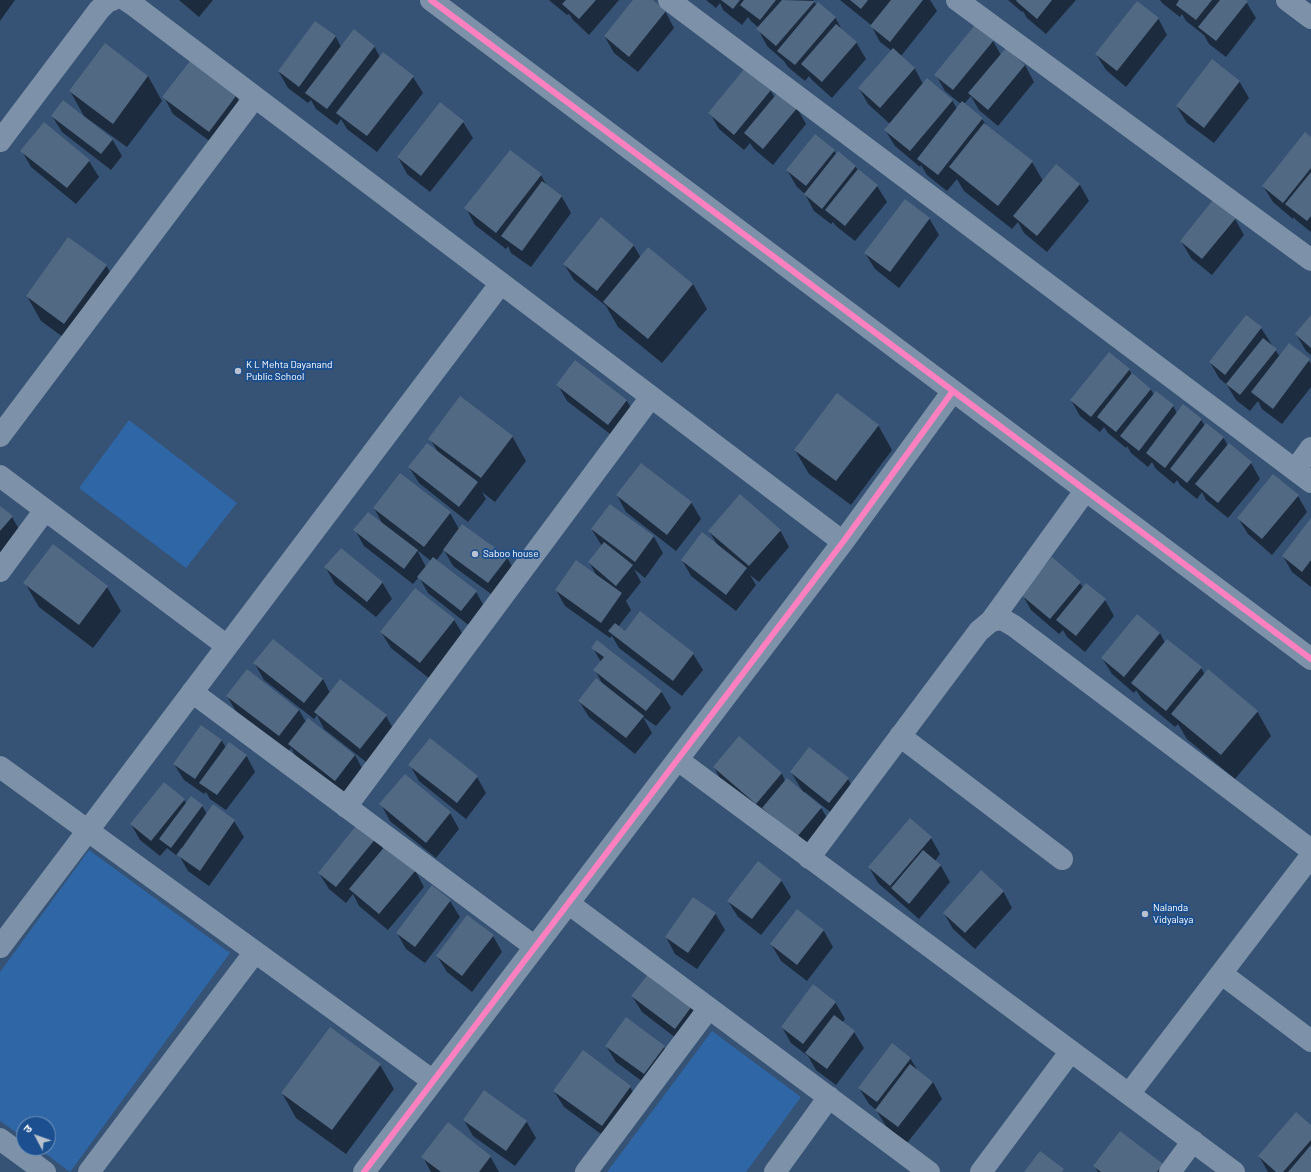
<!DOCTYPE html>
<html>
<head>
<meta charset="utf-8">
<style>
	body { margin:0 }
	#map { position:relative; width:1311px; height:1172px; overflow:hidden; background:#365274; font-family:Barlow,"Noto Sans Devanagari",sans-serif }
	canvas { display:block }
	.north { position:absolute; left:16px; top:1116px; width:40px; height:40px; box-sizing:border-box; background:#1b4f8f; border:1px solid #7695bc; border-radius:50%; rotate:311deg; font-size:11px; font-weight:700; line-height:16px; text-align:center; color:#fff }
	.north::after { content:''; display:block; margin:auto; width:14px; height:18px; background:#b9c2ce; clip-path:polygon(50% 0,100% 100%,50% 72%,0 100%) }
</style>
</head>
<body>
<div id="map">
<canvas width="1311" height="1172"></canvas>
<div class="north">उ</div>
</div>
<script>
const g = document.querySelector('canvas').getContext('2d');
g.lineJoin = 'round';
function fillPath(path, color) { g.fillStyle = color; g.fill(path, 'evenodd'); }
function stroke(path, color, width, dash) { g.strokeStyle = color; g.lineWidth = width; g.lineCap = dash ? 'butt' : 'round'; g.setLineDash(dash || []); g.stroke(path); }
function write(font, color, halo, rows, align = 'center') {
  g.font = font + ' Barlow,sans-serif'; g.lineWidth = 4; g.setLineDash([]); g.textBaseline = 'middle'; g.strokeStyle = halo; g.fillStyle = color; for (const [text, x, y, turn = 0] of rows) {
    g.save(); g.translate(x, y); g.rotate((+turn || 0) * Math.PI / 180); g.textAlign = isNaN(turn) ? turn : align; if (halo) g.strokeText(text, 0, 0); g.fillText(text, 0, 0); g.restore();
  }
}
fillPath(new Path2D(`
	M129,420l108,83 -51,65 -107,-80z
	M89,850l141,103 -160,219 -32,-24h10v-24h-24v14l-24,-17v-149z
	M712,1031l89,66 -55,75h-139z`), '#2f66a5');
fillPath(new Path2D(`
	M0,0h15l-15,21z
	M179,0h34l-14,17z
	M549,0h70l-30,35 -16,-15 -4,-6 -2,1z
	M634,0h17l14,11 9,17 -36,44 -24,-19 -9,-16z
	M706,0h107l4,6 18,11 7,13 14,12 10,17 -34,39 -20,-18 -3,-4 -4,5 -17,-14 -4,-6 -17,-15 -9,-17 1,-1 -8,-7 -3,-4 -6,8 -19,-15 -3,-7 -4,5z
	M840,0h90l7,11 -36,45 14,13 8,15 29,16 5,9 4,-5 -16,-13 -9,-16 57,-34 8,14 24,10 9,17 -36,44 -19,-16 -8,-14 -7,8 18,15 5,7 45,36 11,19 13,-16 24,20 9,16 -42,51 -23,-19 -6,-11 -6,7 -48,-38 -7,-12 -10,12 -20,-16 -6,-10 -1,2 -25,-21 -10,-16 5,-6 -22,-20 -9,-16 33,-37 -12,-9 -9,-17z
	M1008,0h68l-30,34 -19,-16 -4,-7 -1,1z
	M1160,0h85l11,18 -30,39 -17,-13 -5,-9 -18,-14 -4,-7 -2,3 -18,-14z
	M1158,18l9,17 -41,52 -20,-17 -10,-16z
	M315,22l21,15 5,10 33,-1 6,11 33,20 10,16 -46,59 -30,-23 -6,-10 -4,6 -21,-16 -5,-9 -3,3 -20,-15 -9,-16z
	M148,76l14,25 -35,46 -43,-31 -14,-25z
	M1239,81l10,17 -35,45 -27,-20 -10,-16z
	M770,90l5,8 22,10 9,16 -33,41 -19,-16 -4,-6 -6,7 -25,-21 -9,-16z
	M236,96l9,17 -26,35 -46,-34 -9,-17z
	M52,116l60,23 10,17 -11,14 -49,-38z
	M463,122l10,16 -43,54 -23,-18 -9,-17z
	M1311,138v94l-15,-12 -2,-3 -1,2 -20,-17 -10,-16z
	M22,151l67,10 10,16 -23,27 -45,-37z
	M834,151l3,4 18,11 3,4 19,16 10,16 -32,39 -19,-15 -3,-4 -2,2 -17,-13 -9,-17 -8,-7 -10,-17z
	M541,175l6,11 15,11 9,16 -40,54 -20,-14 -3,-7 -2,3 -31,-24 -9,-17z
	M929,218l10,17 -40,53 -24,-19 -10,-16z
	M601,219l33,27 7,12 52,26 14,25 -45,54 -44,-36 -12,-21 -32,-26 -10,-16z
	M1235,219l9,16 -32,40 -21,-17 -10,-17z
	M106,265l14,25 -42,58 -37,-27 -14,-25z
	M1311,317v38l-5,-4 -10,-17z
	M1261,328l19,29 9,-13 22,19v24l-29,37 -20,-15 -4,-8 -8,10 -14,-11 -9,-15 -8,-7 -9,-16z
	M576,362l51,39 9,16 -18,23 -51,-39 -9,-16z
	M1129,369l3,6 19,15 3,5 2,-3 17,14 4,7 6,-7 18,14 4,6 18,11 5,9 23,17 9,16 -32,39 -22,-18 -4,-8 -5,7 -17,-14 -3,-5 -3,4 -18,-15 -4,-7 -4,5 -17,-14 -4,-7 -1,2 -18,-15 -4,-6 -4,5 -20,-16 -9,-16z
	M878,425l14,25 -41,55 -42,-31 -14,-24z
	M512,436l14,25 -31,41 -13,-10 4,7 -18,23 -49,-39 -10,-16 29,-15 -8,-13z
	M617,495l74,7 10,17 -25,32 -50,-39z
	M1298,496l9,16 -35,43 -24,-21 -10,-16z
	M610,505l44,32 9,16 -18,25 -11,-9 7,13 -15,19 5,9 -13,17 7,5 15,-19 53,41 10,16 -21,26 -63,-48 -7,-12 -2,2 -45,-32 -9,-16 41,-14 -8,-14 13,-16 -10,-16z
	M0,507l12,10 14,24 -26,31z
	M374,508l76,5 9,16 3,-4 45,33 10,16 -19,25 -45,-33 -9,-16 -8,11 40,31 9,16 -14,19 -43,-34 -9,-16 -6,7 -49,-38 -9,-16 28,-5zM417,550l14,11 -5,6z
	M1311,519v68l-19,-15 -9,-16z
	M780,530l9,17 -30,35 -9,-7 6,10 -20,26 -45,-35 -9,-16 36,-14 -9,-15z
	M1052,559l28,24 3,5 22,12 9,16 -29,36 -18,-15 -4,-7 -4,4 -28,-24 -9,-16z
	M326,568l56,14 10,17 -16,18 -41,-33z
	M25,583l82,4 14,24 -28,37 -54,-41z
	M415,589l39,31 10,16 -34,43 -39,-31 -10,-16z
	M1160,633l5,10 36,25 4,7 52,36 14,25 -36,43 -48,-40 -9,-15 -3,3 -33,-28 -6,-9 -2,3 -22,-19 -10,-16z
	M593,648l68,43 10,17 -15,18 -13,-9 9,16 -17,21 -46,-37 -10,-16 24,-16 -8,-15 6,-8z
	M255,664l68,15 7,14 56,23 9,16 -25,33 -46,-36 -7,-14 -3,4 -50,-39z
	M227,696l72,14 7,12 49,33 9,17 -19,24 -47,-36 -7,-12 -3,4 -51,-39z
	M202,726l20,15 4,7 20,7 9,17 -29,38 -16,-11 -4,-7 -2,2 -20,-14 -10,-16z
	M739,738l43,36 3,7 18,11 -12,-20 57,7 9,16 -18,24 -34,-27 -1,2 17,14 10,16 -24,29 -84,-69 -9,-17z
	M410,765l67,12 9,16 -20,26 -47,-38z
	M184,800l3,4 15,2 5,8 6,-8 21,15 10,16 -35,49 -21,-15 -9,-16 4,-6 -2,-1 -5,7 -9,-7 -7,8 -20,-16 -9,-16z
	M381,804l69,9 9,16 -23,29 -46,-37z
	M377,837l6,12 32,21 9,17 -36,43 -29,-24 -6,-12 -7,9 -17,-14 -10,-16z
	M931,838l9,16 -5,7 6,5 9,16 -31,37 -41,-36 -9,-16z
	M781,880l10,17 -30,38 -23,-18 -10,-16z
	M1003,891l9,17 -37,41 -22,-20 -9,-16z
	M450,901l10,16 -35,46 -19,-14 -9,-16z
	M797,910l27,21 9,16 -26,34 -26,-20 -10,-17z
	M715,913l10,17 -28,39 -22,-15 -9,-17z
	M493,936l9,16 -30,40 -25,-20 -10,-16z
	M632,996l60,11 9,16 -16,22 -43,-33z
	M835,1002l10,17 -3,4 12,9 10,16 -28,37 -20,-15 -8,-14 -17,-13 -9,-16z
	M606,1046l58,1 10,16 -20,27 -38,-28z
	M583,1052l47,35 10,16 -28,39 -48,-35 -10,-16z
	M910,1058l8,13 15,11 9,17 -35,44 -21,-17 -10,-16 -7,-6 -10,-16z
	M380,1065l14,24 -48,65 -50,-36 -14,-25z
	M464,1120l62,1 10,17 -21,28 -42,-30z
	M1311,1126v46h-43l-9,-16z
	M1120,1132l47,40h-69l-4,-6z
	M490,1156l9,16h-68l-8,-15z`), '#0007');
fillPath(new Path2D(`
	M566,0h30l-17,19 -17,-15z
	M633,0h20l13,11 -37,46 -25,-21z
	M721,0h19l-7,9z
	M744,0h32l-16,20 -20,-15z
	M782,0l33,1 -39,45 -20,-17z
	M850,0h18l-7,9z
	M891,0h32l-33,42 -20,-16z
	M1017,0h35l-15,19 -21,-18z
	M1179,0h33l-16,20 -20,-15z
	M1220,0h26l2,1 -32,40 -18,-14z
	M1137,1l22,17 -42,53 -22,-17z
	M818,2l18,15 -41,48 -18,-14z
	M315,21l21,15 -37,51 -21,-16z
	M836,24l21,18 -35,40 -21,-18z
	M975,25l19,15 -41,50 -19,-15z
	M354,29l21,17 -48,63 -22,-16z
	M105,43l43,33 -35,48 -44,-33z
	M893,48l22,20 -35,40 -22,-20z
	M1006,48l19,17 -37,45 -20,-17z
	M383,52l31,24 -47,60 -31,-23z
	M1212,59l28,22 -36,47 -28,-22z
	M190,61l46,35 -27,36 -47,-35z
	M745,68l26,22 -37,45 -26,-22z
	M927,78l26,22 -43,51 -26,-21z
	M779,91l19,16 -35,42 -19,-16z
	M63,100l50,39 -12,15 -50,-38z
	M962,101l21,17 -45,57 -21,-16z
	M440,102l24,19 -43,55 -24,-19z
	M44,122l46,38 -23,28 -47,-37z
	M984,123l49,38 -35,45 -49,-39z
	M1305,132l6,5v31l-28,35 -21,-17z
	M815,134l20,16 -29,36 -20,-16z
	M510,150l32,24 -46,59 -32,-25z
	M838,151l18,15 -34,43 -18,-15z
	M1056,164l24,20 -43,52 -24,-20z
	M858,169l20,16 -33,41 -20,-16z
	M1311,172v44l-4,5 -22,-17z
	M542,181l20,15 -40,55 -21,-15z
	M905,199l25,19 -40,54 -26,-19z
	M1213,200l23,18 -34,41 -22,-18z
	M601,217l33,28 -37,46 -34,-27z
	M68,237l39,28 -43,59 -38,-28z
	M648,247l45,37 -45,55 -45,-37z
	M1246,315l16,12 -37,48 -16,-13z
	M1311,315v33l-16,-14z
	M1263,338l14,11 -37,46 -14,-11z
	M1289,343l21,16 -37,50 -22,-17z
	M1109,352l21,17 -39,48 -21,-17z
	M575,360l52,40 -19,25 -52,-40z
	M1132,373l19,16 -35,43 -19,-15z
	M1156,391l18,14 -35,46 -19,-15z
	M837,393l42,32 -43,56 -42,-31z
	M460,396l53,40 -32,42 -53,-39z
	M1183,404l19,15 -37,49 -19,-15z
	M1206,423l18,14 -37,46 -17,-14z
	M427,443l51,39 -19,25 -51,-40z
	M1229,443l23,19 -34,41 -23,-19z
	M641,463l51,39 -25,33 -51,-40z
	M400,473l51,39 -27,35 -51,-39z
	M1273,474l26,21 -37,44 -25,-21z
	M740,494l41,36 -32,36 -41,-35z
	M610,504l44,32 -19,26 -44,-33z
	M0,506l13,10 -13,15z
	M368,512l50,38 -14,19 -51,-39z
	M1311,518v42l-9,12 -20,-16z
	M462,524l46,33 -20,26 -45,-33z
	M702,532l45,36 -21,27 -45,-35z
	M604,542l29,23 -17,21 -28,-24z
	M53,544l55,42 -29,39 -56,-42z
	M341,548l42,34 -16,20 -43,-35z
	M433,557l44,34 -16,20 -44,-34z
	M1052,557l29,25 -31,37 -30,-25z
	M576,560l46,33 -21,30 -46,-33z
	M1086,583l20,16 -30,37 -20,-16z
	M415,588l40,31 -35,44 -40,-31z
	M640,611l54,42 -21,28 -65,-50 7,-8 10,8z
	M1137,614l23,19 -36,44 -23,-19z
	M273,639l50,40 -19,24 -51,-40z
	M1167,639l35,28 -36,44 -35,-28z
	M597,640l65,51 -16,20 -53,-41 11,-13 -13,-9z
	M247,669l52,41 -20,26 -53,-40z
	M1208,669l50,42 -37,44 -50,-41z
	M596,678l48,38 -18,22 -48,-37z
	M340,679l47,36 -27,34 -46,-37z
	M308,718l47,37 -20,26 -47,-37z
	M201,725l21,15 -27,39 -22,-15z
	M739,736l43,37 -26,31 -43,-37z
	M430,738l48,38 -21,27 -49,-38z
	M229,742l18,13 -30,40 -18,-12z
	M809,747l40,31 -20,25 -39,-31z
	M405,774l46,38 -25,31 -47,-39z
	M787,778l35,29 -25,30 -35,-29z
	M164,782l21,17 -34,42 -21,-17z
	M191,796l12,9 -32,43 -12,-9z
	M213,804l22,16 -35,51 -23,-16z
	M910,818l22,19 -42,49 -22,-19z
	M359,822l18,15 -41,50 -18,-14z
	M386,845l30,25 -37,44 -30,-25z
	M923,850l18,15 -32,39 -18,-16z
	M758,861l24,19 -30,39 -25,-18z
	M981,870l23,21 -39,42 -22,-20z
	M432,885l19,15 -36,47 -19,-14z
	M693,897l23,16 -28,40 -23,-16z
	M797,909l27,21 -27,35 -27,-21z
	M467,915l27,20 -32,41 -26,-20z
	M649,973l43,33 -17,23 -44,-33z
	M813,984l23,18 -33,42 -22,-17z
	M834,1015l21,16 -28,38 -22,-16z
	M626,1017l39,29 -21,28 -39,-28z
	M330,1027l51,37 -49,66 -51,-37z
	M892,1043l19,15 -34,44 -19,-14z
	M583,1050l48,36 -29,40 -49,-35z
	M910,1064l23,18 -35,45 -23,-17z
	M484,1090l43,31 -21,30 -43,-31z
	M1296,1112l15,13v15l-28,32h-7l-18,-16z
	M448,1122l43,34 -12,16h-38l-20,-15z
	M1120,1131l43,33 -6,8h-56l-8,-6z
	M1311,1145v27h-23z
	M1040,1151l24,18 -2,3h-38z`), '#526984');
stroke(new Path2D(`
	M126,0l6,4 711,538
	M431,0l880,659
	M669,0l642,482
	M957,0l354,260
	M1287,0l24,18
	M0,141l99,-131 9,-9 4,-1
	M0,436l255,-339
	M1295,470l16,-22
	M0,476l227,170
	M0,571l45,-61
	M991,621l94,-130
	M192,692l343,255
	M900,736l162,123
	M678,760l556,412
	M0,767l433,314
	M346,807l305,-410
	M809,858l170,-227 12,-10 11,-2 12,7 297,224
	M568,903l361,269
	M0,947l501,-664
	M1222,974l89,67
	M1129,1094l182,-238
	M0,1139l45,33
	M89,1172l166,-220
	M364,1172l479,-630 110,-151
	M586,1172l123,-164
	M775,1172l54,-75
	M981,1172l90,-121
	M1170,1172l23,-31`), '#7d92a8', 22);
stroke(new Path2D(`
	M431,0l880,659
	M364,1172l479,-630 110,-151`), '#ff80c0', 6);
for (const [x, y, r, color] of [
	[238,371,4,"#b9c2ce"],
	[475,554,4,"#b9c2ce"],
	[1145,914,4,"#b9c2ce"]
]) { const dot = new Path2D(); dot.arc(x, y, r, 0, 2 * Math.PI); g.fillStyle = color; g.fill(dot); stroke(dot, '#1b4f8f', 1.5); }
write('10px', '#fff', '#1b4f8f', [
	["K L Mehta Dayanand",246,365],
	["Public School",246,377],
	["Saboo house",483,554],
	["Nalanda",1153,908],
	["Vidyalaya",1153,920]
], 'left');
</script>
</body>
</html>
